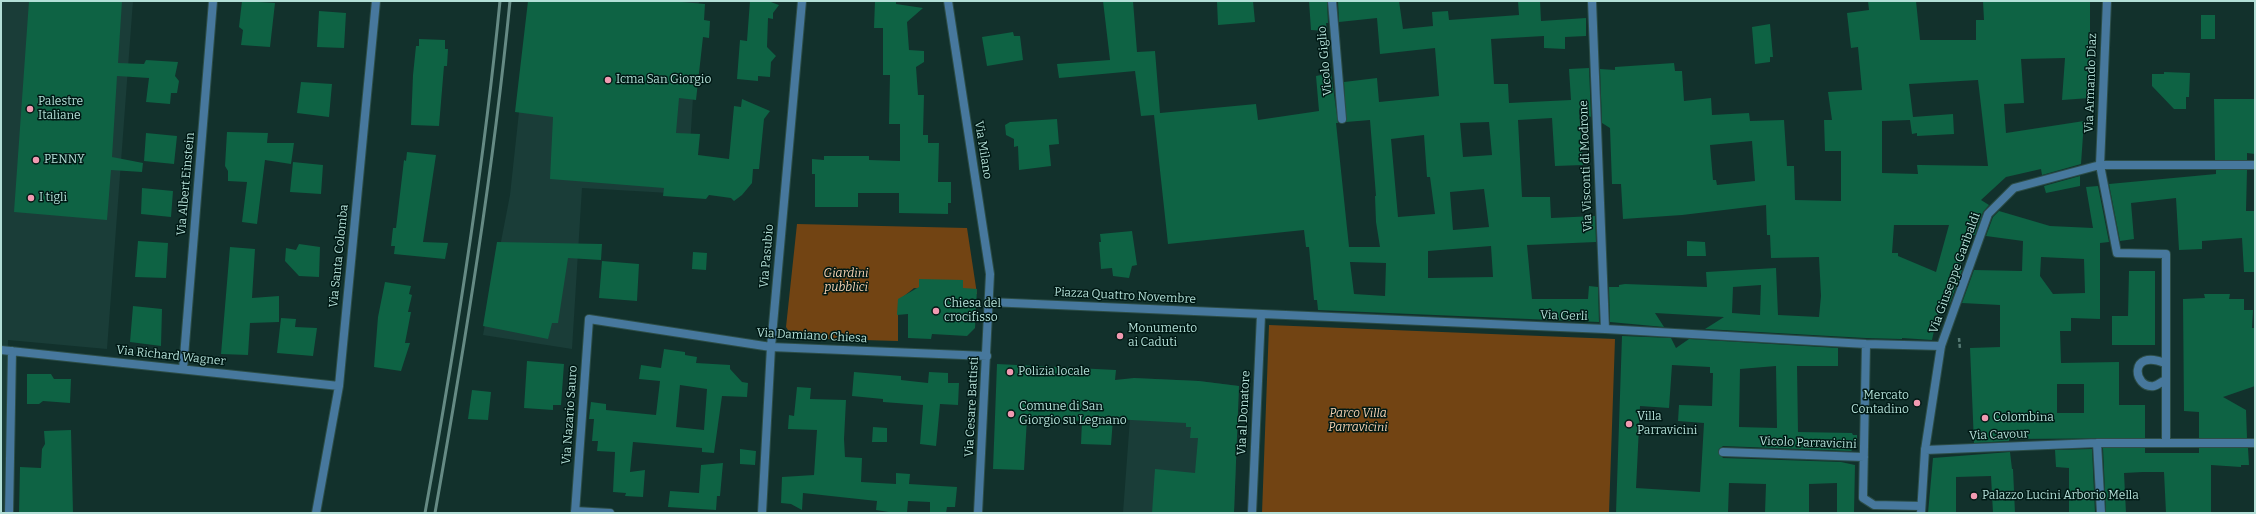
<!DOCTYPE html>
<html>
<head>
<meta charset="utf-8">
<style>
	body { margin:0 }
	#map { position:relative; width:2256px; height:514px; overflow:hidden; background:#12312c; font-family:Bitter,serif }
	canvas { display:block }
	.frame { position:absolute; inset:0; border:2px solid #b3dfd7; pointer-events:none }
</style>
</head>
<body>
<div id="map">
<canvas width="2256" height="514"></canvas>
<div class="frame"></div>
</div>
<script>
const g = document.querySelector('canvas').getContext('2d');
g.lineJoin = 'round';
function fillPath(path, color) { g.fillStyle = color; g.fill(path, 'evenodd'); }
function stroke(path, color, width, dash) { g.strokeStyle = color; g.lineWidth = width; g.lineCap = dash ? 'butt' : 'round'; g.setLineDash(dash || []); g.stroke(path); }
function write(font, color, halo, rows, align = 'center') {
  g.font = font + ' Bitter,serif'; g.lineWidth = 3; g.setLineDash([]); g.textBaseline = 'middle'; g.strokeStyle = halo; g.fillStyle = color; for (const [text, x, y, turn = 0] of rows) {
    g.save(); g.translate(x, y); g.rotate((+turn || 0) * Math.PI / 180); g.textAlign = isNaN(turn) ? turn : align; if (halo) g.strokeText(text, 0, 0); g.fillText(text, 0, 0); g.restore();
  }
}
fillPath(new Path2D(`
	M1,1h132l-26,348 -99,-9 -4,173h-3z
	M531,1h168l-12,193 -105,-6 -10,161 -89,-14 27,-140z
	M1133,378l66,3 40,5 -5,127h-111z`), '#1a3d38');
fillPath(new Path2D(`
	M797,224l170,4 10,66 -63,-6 -16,13v40l-105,-3 -7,-11z
	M1269,325l346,14 -6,174h-347z`), '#724413');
fillPath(new Path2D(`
	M29,1h93l-4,62 26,1 2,-4 32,2 -3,14 4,5 -2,12h-6l-1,11 -24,-2 3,-24 -32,-2 -5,81 31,6 -1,9 -31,-2 -4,50 -93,-8z
	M242,1l33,2 -5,44 -29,-2 2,-15 -4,-3z
	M528,1h142l35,3 -1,16 6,1 -1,17 -6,-1 -7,63 -17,-2 -3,35 24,1 -2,21 31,4 5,-53 7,1 1,-8 28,12 -6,8 -5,50h-6l-1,14 -10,12 -8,6 -3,-3 -22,-3 -3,4 -43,-3 1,-8 -114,-9 3,-62 -38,-5z
	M750,1h18l11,4 -6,8v6l-5,-1 -1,29 9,9 -5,6 -1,15 -12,-1v5l-21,-2 3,-39 7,1z
	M875,1h21v3l27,4 -16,14 2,28 15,1v11l-8,5 2,28h6l-1,40h5v8h11l-1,39h13v21h-3v11l-49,-1v-20h-41v14h-43v-33h-3v-15l12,1v-4h45v4l31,1v-37h-11l1,-49h-7v-47h-9z
	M1103,1h30l4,51 18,-1 5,62 96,-9 2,16 61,-9 -3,-35 15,-3 7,50h-2l13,124h31l-4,-25 -1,-26h1l-6,-76 -24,2 -2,-40 33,-4 2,24 60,-6 -4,-48 -55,6 -3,-36 -38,4 -1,-21h61l4,28 30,-3 -1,-14 16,-1 1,9 70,-5 -1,-14h22l1,20 45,-3v18l-21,1v12l-21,-1v-12l-53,3 3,45h14l1,19 62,-3 -2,-31 20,-1 2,49 -12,-7 4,55 -28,1 -3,-48 -34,2 4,77h28l1,21 44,-2 1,26 -69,3 5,54h56l1,-13 9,1 1,35 -281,-12 -1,-10h-3l-5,-53h-3l-2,-17 -136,14 -14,-129 -13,1 -6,-45 -76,7 -2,-14 53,-4zM1489,122l3,33 -29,2 -3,-34zM1424,135l3,42h3l5,37 -37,3 -7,-78zM1484,189l5,38 -36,3 -3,-38zM1491,246l2,31 -65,1v-27zM1350,262l36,1 -1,33 -31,-2z
	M1217,1h36l2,21 -37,3z
	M1309,1h18l1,22h-2l1,8 -16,-1z
	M1868,1h48l4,39h56v-20h8l-1,-19h107v97l-28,2 3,-42 -44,1 3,44 -20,1 2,29 78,-12 -3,43 -39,11 -1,-6 -35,8 -25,23 8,5 -6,7 -8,23h-4l-13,35h4l-12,33h-10l-8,37 -30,-2v1l-36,-1 -161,-9 19,-12 -69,-4 9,14 -54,-5 -1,-35h10v-2l6,-1 82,3 -1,-15 70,-4 2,47 41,2 2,-21 -2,-39 -48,1 -1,-23h-3l-1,-30 -84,10 -59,4 -2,-35h-9l-2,-56 -8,-5 -2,-54 15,1v-3l59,-4 1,8h7l2,30 27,-3 1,17 37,-2 1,8 34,-1 3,46h7l1,34 46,1v-50h-16l-1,-31h8l-4,-28 34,-2 -4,-43 -7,1 -4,-35 22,-3zM1978,80l10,86 -68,-1h-3l1,9 -36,-1v-52l28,-1 2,14 5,-1v3l37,-2 -1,-20 -40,3 -4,-33zM1752,141l3,40 -38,4 -1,-5h-3l-3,-35zM1894,225h55l-13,47 -38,-16v-3h-6zM1761,285l-1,30 -28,-2 1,-26z
	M319,11l27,2 -2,35 -27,-1z
	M2201,15h14v24h-14z
	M1770,24l3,33h-3v5l-15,2 -3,-37z
	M1013,32l1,4h6l3,24 -36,6 -5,-29z
	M419,39l26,1v9h3l-1,17h-3l-5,60 -28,-1 2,-50 3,-29h3z
	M2164,72l26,1 -1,24h-3v12h-12l-22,-23v-12h12z
	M301,82l31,2 -3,33 -32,-4z
	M2214,99h41v55l-8,-1v7h-32z
	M1057,119l2,25 -10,1 2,21 -32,4 -1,-24 -4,1v-8l-8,-4 -1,-10 5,-3z
	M227,132l41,1 -1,10h27l-3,21 -26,-4 -8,64 -15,-2 5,-40 -19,-1v-10l-3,-5z
	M146,133l31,3 -3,28 -30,-3z
	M407,152l29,3 -13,87 25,1 -3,16 -51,-5 1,-8h-4l2,-18h3l8,-68 2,1z
	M293,162l30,3 -2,29 -31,-2z
	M2216,170h31l-1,41h9v61h-11l-2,-34 -40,3v8l-23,1 -3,-52 -45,5 3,36 -14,2 -11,-57 107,-10z
	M2080,176v10l-34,7 -2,-7z
	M2098,186l11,56 -9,1v76l-29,-1v13h-11l1,32 58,-1v43h26v33l-136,1v2l-35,2 -4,-95 30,-1v-42l-38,-2 12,-33 48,1 1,-30 -37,-5 7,-19 6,-6 51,15 43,2 -7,-41zM2041,257l43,2 1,34 -32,1 -13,-18zM2057,384h27v29h-27z
	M142,188l31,3 -2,26 -30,-3z
	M1132,231l5,34 -5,1 -3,12 -16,-2 -1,-8 -11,1 -2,-27h2l-1,-8z
	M138,241l30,2 -2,35 -31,-1z
	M1687,241l18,1 1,14h-19z
	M497,242l105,2 -1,16 -33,-2 -10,65h-6l-4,16 -65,-13z
	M299,244l21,3 -1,30 -20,-1 -14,-15 1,-13 10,2z
	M230,247l25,2 -3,49 27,-2v26l-29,1 -2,32 -27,-1z
	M693,252l14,1 -1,17 -14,-1z
	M602,261l37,3 -2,37 -38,-3z
	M2129,271h26v74h-43v-29h16z
	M919,279l44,1v8l14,1 -2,39 -8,8 -35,-2 -1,5 -23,-1v-24l-11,1 1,-16 21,-12z
	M385,282l26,4 -2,8 3,1 -4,17h3l-6,31h5l-9,28 -27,-4 4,-50z
	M2204,294h26l-1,5h15v11h9l-1,18h3v58l-32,11 23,13 1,28h-48v-26l-15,-1 -1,-112 22,-1z
	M133,306l29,3 -1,37 -31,-4z
	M281,318l15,1 -1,8 22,1 -4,28 -36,-3z
	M1622,336l49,2 5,10 13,-9 149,9v18h-41l1,66 54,1 1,2h4v10l-6,6 -128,-5 -4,3 -1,3 5,6 118,4 14,3 -1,48h-17v-30l-28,1v29h-44l1,-29 -37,-1 -1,30h-112zM1672,365l38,2v6h3l-1,33 -33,-1 -1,16 26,2 -4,69 -64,-4 4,-82 29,2zM1776,366l1,62 -38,-1 1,-58z
	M664,349l21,3v3l12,2 -1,6 34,2v4l12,13 6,1 -1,14 -25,-1 -8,57 -12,-1v-4l-69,-6 -3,30 15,-2 -2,27 -18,-1 1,-3 -13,-1 2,-40 -18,-1 1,-10h-6l2,-22h-5l2,-17 15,2v6l50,5 4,-34 -21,-2 2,-14 20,3zM680,385l27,4 -3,41 -28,-3z
	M527,361l37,3 -3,41h-8v5l-29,-2z
	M997,364l119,6 -1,10 19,-2 65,3 40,5 -5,127h-82l3,-44 40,4 3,-35h-8l1,-11h-5v-4l-73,-4 -2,26 -30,-1 1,-23 -55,-3 -3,52 -31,-1z
	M854,372l47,4v4l27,3 1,-11 19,1v10h11l-1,22 -18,-1 -4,42 -16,-2 3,-39 -40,-3v-3l-31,-3z
	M27,374h24l3,5h17l-1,24 -27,-2 -4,3h-12z
	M797,387l14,1 -1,11 36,1 -2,39 1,18 17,1 -1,24 35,2v-11l14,1 -1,10 48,3 -2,20h-8l-1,6h-16v-11l-22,-1 -1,12h-12l-19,-3 1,-9 -74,-8 -1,17 -11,-6 -10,-1 1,-26 32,-2 3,-45 -29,-1 1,-14 5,1z
	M472,390l19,2 -3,28 -20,-1z
	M873,427l14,1v14h-15z
	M71,430l2,83h-54l1,-46 21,1 1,-19 3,-5 -1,-13z
	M2103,448h42v5h54v-5h49l1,17h-8v2l-30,-2v48h-45l-2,-41h-21l-19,1 2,40h-20z
	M740,449l16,2 -1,14 -15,-1z
	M2092,449l3,64h-26v-45l-13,-1 -1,-17z
	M2010,452l2,17h1l2,44h-22l-2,-37 -35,1v36h-28l5,-55z
	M723,463l-3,33h-3l-1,14 -48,-3 2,-16 29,2 2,-28z`), '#0e6344');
const pedestrian = new Path2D(`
	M1925,450l16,-104`);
const minor = new Path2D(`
	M948,1l42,273 -12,239
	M1332,1l10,118
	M1592,1l13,328
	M2107,1l-7,164 17,88 49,1v188
	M989,302l616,27 261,15 75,2 47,-132 26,-26 86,-23h155
	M1866,344l-3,154 11,7 47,1
	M1,350l338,36
	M2165,363c-37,-15 -32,26 -11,23 4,-1 7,-4 11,-6
	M183,369l30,-368
	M2097,443l4,70
	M1723,452l141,5
	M575,511l35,2
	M9,513l3,-162
	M316,513l23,-127 37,-385
	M575,513l14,-194 182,28 216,9
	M762,513l9,-166 31,-346
	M1252,513l9,-198
	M1921,513l4,-63 172,-7h158`);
stroke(pedestrian, '#2c4d47', 10);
stroke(minor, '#2c4d47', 10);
stroke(new Path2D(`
	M1959,338l1,11`), '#567a74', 2.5, [4, 2]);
stroke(pedestrian, '#47789d', 8);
stroke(minor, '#47789d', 8);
stroke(new Path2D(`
	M425,513c31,-170 58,-340 75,-512
	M435,513c30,-170 58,-340 75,-512`), '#658a84', 3);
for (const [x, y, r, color] of [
	[608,80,4,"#f19ab1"],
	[30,109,4,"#f19ab1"],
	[36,160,4,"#f19ab1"],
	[31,198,4,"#f19ab1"],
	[936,311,4,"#f19ab1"],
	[1120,336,4,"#f19ab1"],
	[1010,372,4,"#f19ab1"],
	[1917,403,4,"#f19ab1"],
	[1011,414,4,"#f19ab1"],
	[1985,418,4,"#f19ab1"],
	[1629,424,4,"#f19ab1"],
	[1974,496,4,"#f19ab1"]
]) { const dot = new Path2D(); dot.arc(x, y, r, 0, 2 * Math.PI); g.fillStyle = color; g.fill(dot); stroke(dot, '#001915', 1.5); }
write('12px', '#b3dfd7', '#001915', [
	["Vicolo Giglio",1325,61,-95],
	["Via Armando Diaz",2091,83,-88],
	["Via Milano",983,150,81],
	["Via Visconti di Modrone",1586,166,-92],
	["Via Albert Einstein",186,184,-85],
	["Via Santa Colomba",339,256,-84],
	["Via Pasubio",767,256,-85],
	["Via Giuseppe Garibaldi",1955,273,-70],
	["Piazza Quattro Novembre",1125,296,3],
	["Via Gerli",1564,316,2],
	["Via Damiano Chiesa",812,336,3],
	["Via Richard Wagner",171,356,6],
	["Via Cesare Battisti",972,407,-87],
	["Via al Donatore",1244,413,-87],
	["Via Nazario Sauro",570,415,-86],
	["Via Cavour",1999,435,-2],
	["Vicolo Parravicini",1808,443,2]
]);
write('12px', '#b3dfd7', '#001915', [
	["Icma San Giorgio",616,80],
	["Palestre",38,102],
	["Italiane",38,116],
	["PENNY",44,160],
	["I tigli",39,198],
	["Chiesa del",944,304],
	["crocifisso",944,318],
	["Monumento",1128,329],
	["ai Caduti",1128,343],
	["Polizia locale",1018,372],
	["Mercato",1909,396,"right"],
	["Contadino",1909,410,"right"],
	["Comune di San",1019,407],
	["Giorgio su Legnano",1019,421],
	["Villa",1637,417],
	["Parravicini",1637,431],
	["Colombina",1993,418],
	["Palazzo Lucini Arborio Mella",1982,496]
], 'left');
write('italic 12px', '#f5d1b2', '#001915', [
	["Giardini",846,274],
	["pubblici",846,288],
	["Parco Villa",1358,414],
	["Parravicini",1358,428]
]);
</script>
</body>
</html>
